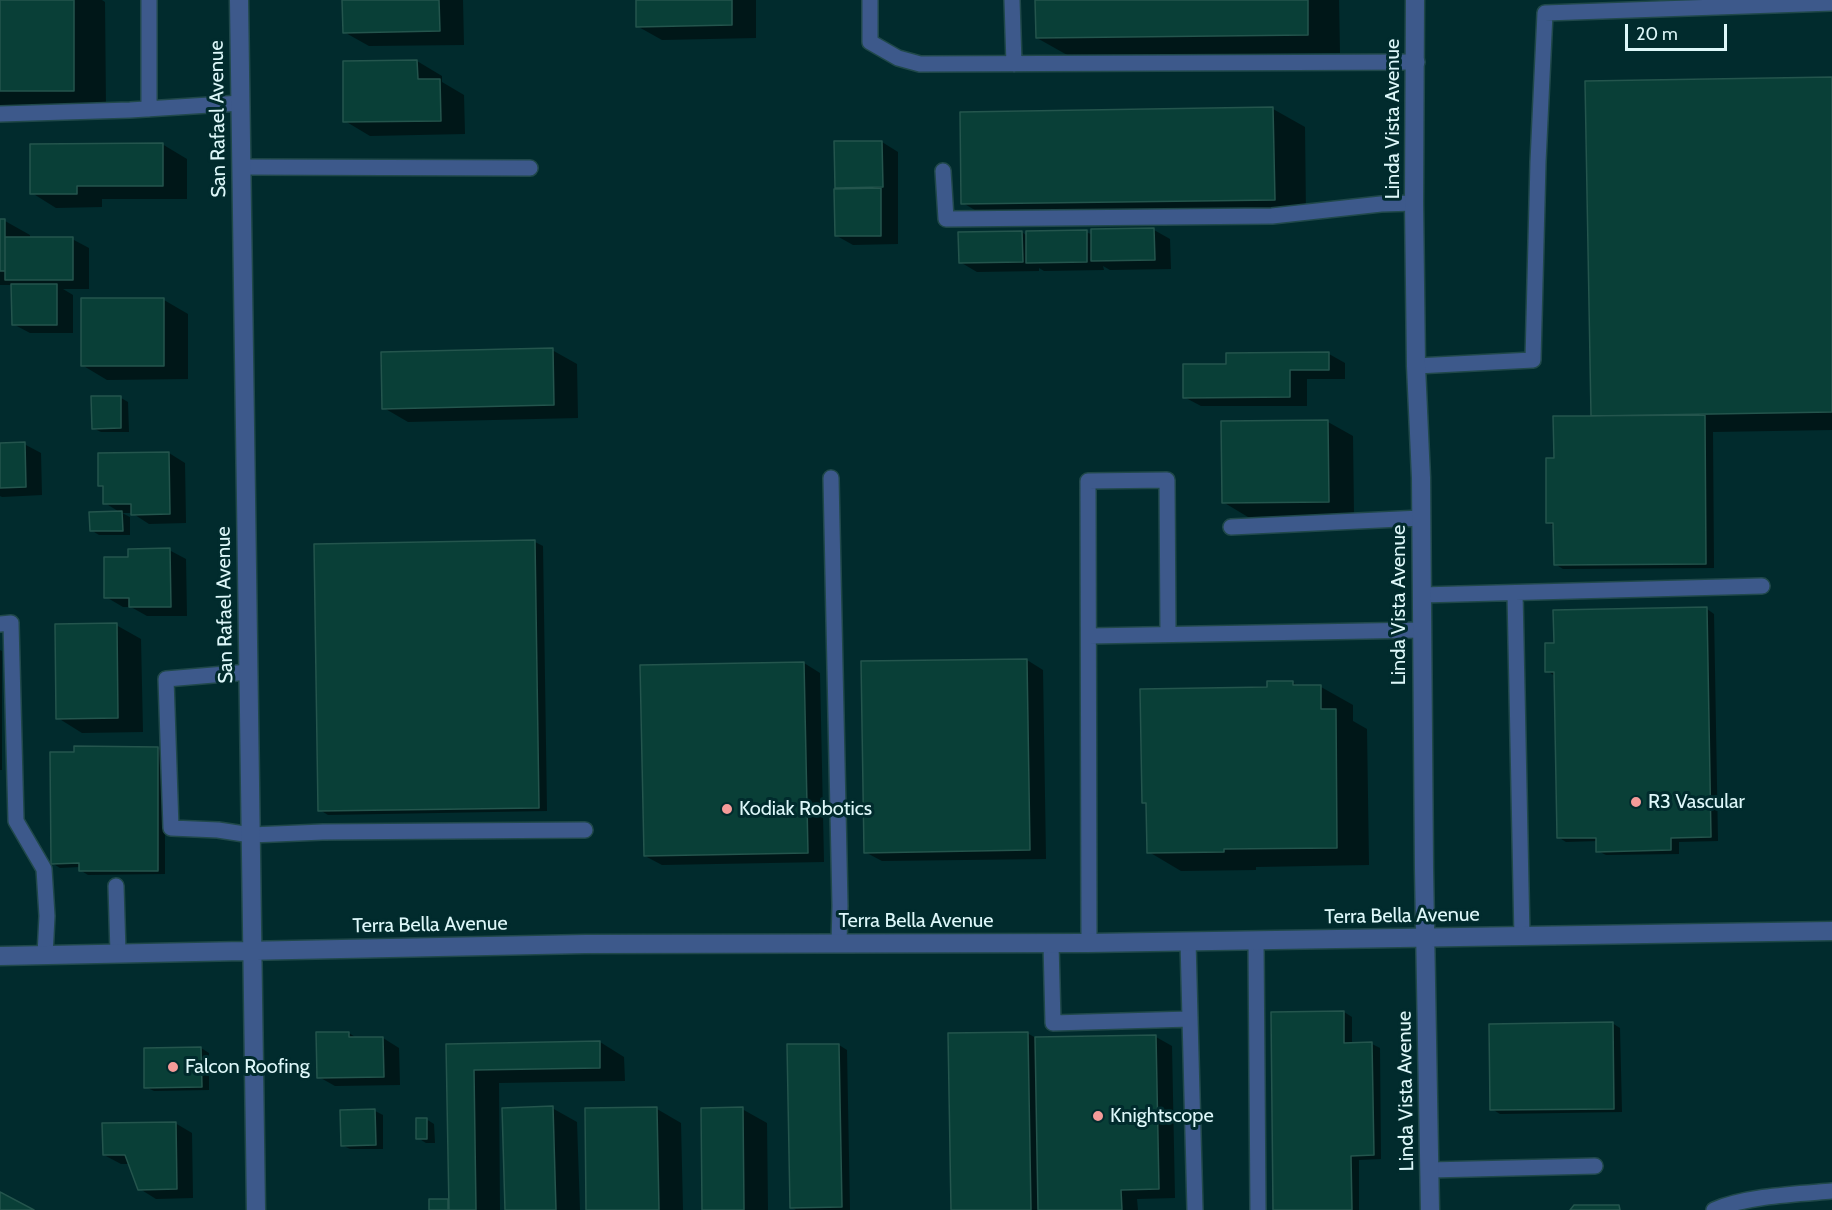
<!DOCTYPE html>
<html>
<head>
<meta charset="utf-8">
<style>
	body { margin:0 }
	#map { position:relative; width:1832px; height:1210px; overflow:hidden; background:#012b2d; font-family:Cabin,sans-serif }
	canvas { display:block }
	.scale { position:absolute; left:1625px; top:24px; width:102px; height:27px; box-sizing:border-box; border:3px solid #ddf7f9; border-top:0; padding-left:8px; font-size:18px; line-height:21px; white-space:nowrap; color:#ddf7f9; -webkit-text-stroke:4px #012b2d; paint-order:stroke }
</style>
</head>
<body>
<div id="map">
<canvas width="1832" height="1210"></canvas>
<div class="scale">20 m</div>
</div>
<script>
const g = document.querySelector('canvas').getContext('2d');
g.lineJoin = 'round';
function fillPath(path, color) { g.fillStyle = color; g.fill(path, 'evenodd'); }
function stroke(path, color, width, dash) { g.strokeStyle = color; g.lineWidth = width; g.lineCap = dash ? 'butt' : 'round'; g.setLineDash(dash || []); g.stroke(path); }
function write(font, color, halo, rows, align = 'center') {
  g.font = font + ' Cabin,sans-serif'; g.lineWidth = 6; g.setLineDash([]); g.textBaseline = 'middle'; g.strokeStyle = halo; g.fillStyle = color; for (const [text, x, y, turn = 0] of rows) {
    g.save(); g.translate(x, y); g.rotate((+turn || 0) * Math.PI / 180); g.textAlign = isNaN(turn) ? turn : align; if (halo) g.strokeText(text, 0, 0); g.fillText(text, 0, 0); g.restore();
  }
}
fillPath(new Path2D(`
	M0,0h102l3,2 1,107h-106z
	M344,0h119l1,45 -95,1 -25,-14z
	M637,0h119v38l-94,2 -25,-14z
	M1037,0h302l1,53 -271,3 -32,-18z
	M417,61l25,15v6l22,13 1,39 -95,2 -25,-15z
	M1832,78v352l-119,2 1,136 -151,1 -8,-5v-37l-7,-5 44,-105z
	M1273,109l32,18 1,90 -311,5 -32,-19 -1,-90z
	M882,142l16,10v92l-45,1 -16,-9 -2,-93z
	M162,144l25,15v40h-85v8l-46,1 -24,-15z
	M0,221h5l25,14v4h42l17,9v41h-26l10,6v38h-43l-17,-9v-39h-13z
	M1154,230l16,9 1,30 -61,1 -7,-4 1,4 -60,1 -5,-3v3l-62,1 -17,-10 62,-30 5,4 59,-4 7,3z
	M164,300l24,14v65l-81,1 -25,-15z
	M552,350l25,14 1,54 -170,4 -24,-14z
	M1329,354l16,9v16h-38v27h-106l-17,-9 43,-32z
	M121,398l7,4 1,30h-28l-8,-4z
	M1222,422h106l25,14 1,79 -106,2 -25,-15z
	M24,444l17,9 1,42 -40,2 -2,-1v-51z
	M169,453l16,10 1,60 -37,1 -17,-11h-10l8,4v18h-31l-8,-5 30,-17 -16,-10 -1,-15 -4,-3z
	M535,542l8,4 4,265 -219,4 -8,-5z
	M169,550l17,9 1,57h-40l-16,-9h-8l-17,-10 24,-38z
	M1707,609l7,5 4,227 -39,1v12l-73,1 -8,-4v-10l-32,1 -8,-5 -3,-161 -8,-5 8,-27z
	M116,625l25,14 2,93 -61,1 -24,-15z
	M0,650l2,1v119h-2z
	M1027,660l16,10 3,189 -164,2 -17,-9z
	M804,663l16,10 4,189 -162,3 -17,-9z
	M1292,682l8,5h21l32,18v16l14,8 2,136 -113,2v3l-75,1 -32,-19 -1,-47 -5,-3 126,-113z
	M157,748l8,5v121l-77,1 -8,-5v-3l-20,1 -8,-5z
	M1344,1012l8,5v27h20l8,4 1,111 -22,1v50h-84z
	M1612,1023l8,5 2,84 -122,2 -8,-5z
	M349,1033l9,6 25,-1 16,10 1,37 -65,1 -16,-9z
	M1027,1033l9,5 120,-1 16,9 3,152 -38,1 1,11h-185z
	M600,1042l24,15 1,24 -126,2 1,127h-69l17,-10 3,2 -3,-156z
	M839,1045l8,5 3,160h-54l-5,-3z
	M201,1048l8,5v37l-55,1 -8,-4z
	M552,1108l25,14 3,88h-73z
	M657,1109l24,14 2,87h-95z
	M742,1109l25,14 1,87h-64z
	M375,1111l8,4v34h-33l-8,-4z
	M426,1119l8,5 1,19h-9l-8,-5z
	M175,1123l17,10 1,65 -37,1 -16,-10 -10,-25h-9l-17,-9z`), '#0007');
const building = new Path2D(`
	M0,0h74v91h-74z
	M342,0h97l1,31 -97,2z
	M636,0h96v25l-96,2z
	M1035,0h273v35l-272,3z
	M417,60l1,19h22l1,42 -98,1v-61z
	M1832,77v335l-241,4 -6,-335z
	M1273,107l2,93 -314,4 -1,-92z
	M834,141h48l1,46 -48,1z
	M163,143v43h-86v8h-47v-50z
	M881,188v48h-46l-1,-47z
	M0,219h5v52h-5z
	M1154,228l1,32 -64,1v-32z
	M1087,230v32l-61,1v-32z
	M1022,231l1,31 -64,1 -1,-31z
	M5,237h68v43h-68z
	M11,284h46v41h-45z
	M81,298h83v68h-83z
	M553,348l1,57 -172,4 -1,-57z
	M1329,352v18h-39v27l-107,1v-34h43v-11z
	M91,396h30v32l-29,1z
	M1705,415l1,149 -152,1 -1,-42h-7v-65h8l-1,-42z
	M1328,420l1,82 -107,1 -1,-82z
	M25,442l1,45 -26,1v-45z
	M169,452l1,62 -39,1v-11h-28v-18h-5v-33z
	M122,511l1,20h-33l-1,-19z
	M535,540l4,268 -221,3 -4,-267z
	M170,548l1,59h-42v-9h-25v-41h24v-8z
	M1707,607l4,230 -40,1v12l-75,2v-14h-39l-3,-166h-9v-29h9l-1,-33z
	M117,623l1,95 -62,1 -1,-95z
	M1027,659l3,191 -166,3 -3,-192z
	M804,662l4,191 -164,3 -4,-191z
	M1267,681h26v4h28v24h15l1,139 -113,1v3l-77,1 -1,-50h-4l-2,-114 127,-2z
	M74,746l84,1v124h-79v-8l-28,1 -1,-112h24z
	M1344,1011v32l28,-1 2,113 -23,1 1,54h-79l-2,-198z
	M1613,1022l1,87 -124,1 -1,-86z
	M316,1032h33v5h34l1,40 -67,1z
	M1028,1032l3,178h-80l-3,-177z
	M1156,1035l3,154 -38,1 1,20h-84l-3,-173z
	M600,1041v27l-126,2 2,140h-27l-3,-166z
	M787,1044h52l3,163 -52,1z
	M201,1047l1,40 -58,1v-40z
	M553,1106l3,104h-51l-3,-102z
	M657,1107l2,103h-73l-1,-102z
	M743,1107l1,103h-42l-1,-102z
	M375,1109l1,36 -35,1 -1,-36z
	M416,1118h11v21h-11z
	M176,1122l1,67 -39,1 -13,-35h-22l-1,-32z
	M0,1192l34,18h-34z
	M429,1199h19v11h-19z
	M1574,1205h45l1,5h-50z`);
fillPath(building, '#093f37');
stroke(building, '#24554d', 1.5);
const lane = new Path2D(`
	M149,0v109
	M870,0v42l28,16 22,6 497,-2
	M1012,0l2,64
	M0,114l130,-4 111,-7
	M242,167l288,1
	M943,171l3,48 326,-3 109,-12 33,-1
	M1416,366l117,-6 5,-198 7,-149 287,-10
	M831,478l9,428 -1,37
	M1231,527l190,-9
	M1515,593l7,344
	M1421,595l341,-9
	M0,624l11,-1 5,198 28,48 3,47 -2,39
	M1089,636l333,-6
	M249,672l-83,7 5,149 47,2 33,5 72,-3 262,-2
	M116,886l2,67
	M1188,941l7,269
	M1256,941l2,269
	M1051,943l2,80 137,-4
	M1089,943l-1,-462 79,-1 1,154
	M1430,1170l165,-4
	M1714,1210c32,-14 82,-16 118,-19`);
const street = new Path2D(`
	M239,0l17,1210
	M1415,0l-1,203 2,163 5,112 3,391 6,341
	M0,956l585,-12 504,-1 743,-12`);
stroke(lane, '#20484a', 18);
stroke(street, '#20484a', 21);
stroke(lane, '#3d598b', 15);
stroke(street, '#3d598b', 18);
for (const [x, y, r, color] of [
	[1636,802,6,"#f59b99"],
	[727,809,6,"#f59b99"],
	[173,1067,6,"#f59b99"],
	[1098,1116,6,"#f59b99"]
]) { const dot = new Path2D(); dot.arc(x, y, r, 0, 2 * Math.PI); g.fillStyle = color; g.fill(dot); stroke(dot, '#012b2d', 2); }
write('20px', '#ddf7f9', '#012b2d', [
	["San Rafael Avenue",218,119,-91],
	["Linda Vista Avenue",1393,119,-90],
	["San Rafael Avenue",225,605,-91],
	["Linda Vista Avenue",1399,605,-90],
	["Terra Bella Avenue",1402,916,-1],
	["Terra Bella Avenue",916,921],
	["Terra Bella Avenue",430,925,-1],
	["Linda Vista Avenue",1406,1091,-91]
]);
write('20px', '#ddf7f9', '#012b2d', [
	["R3 Vascular",1648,802],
	["Kodiak Robotics",739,809],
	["Falcon Roofing",185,1067],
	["Knightscope",1110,1116]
], 'left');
</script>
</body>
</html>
